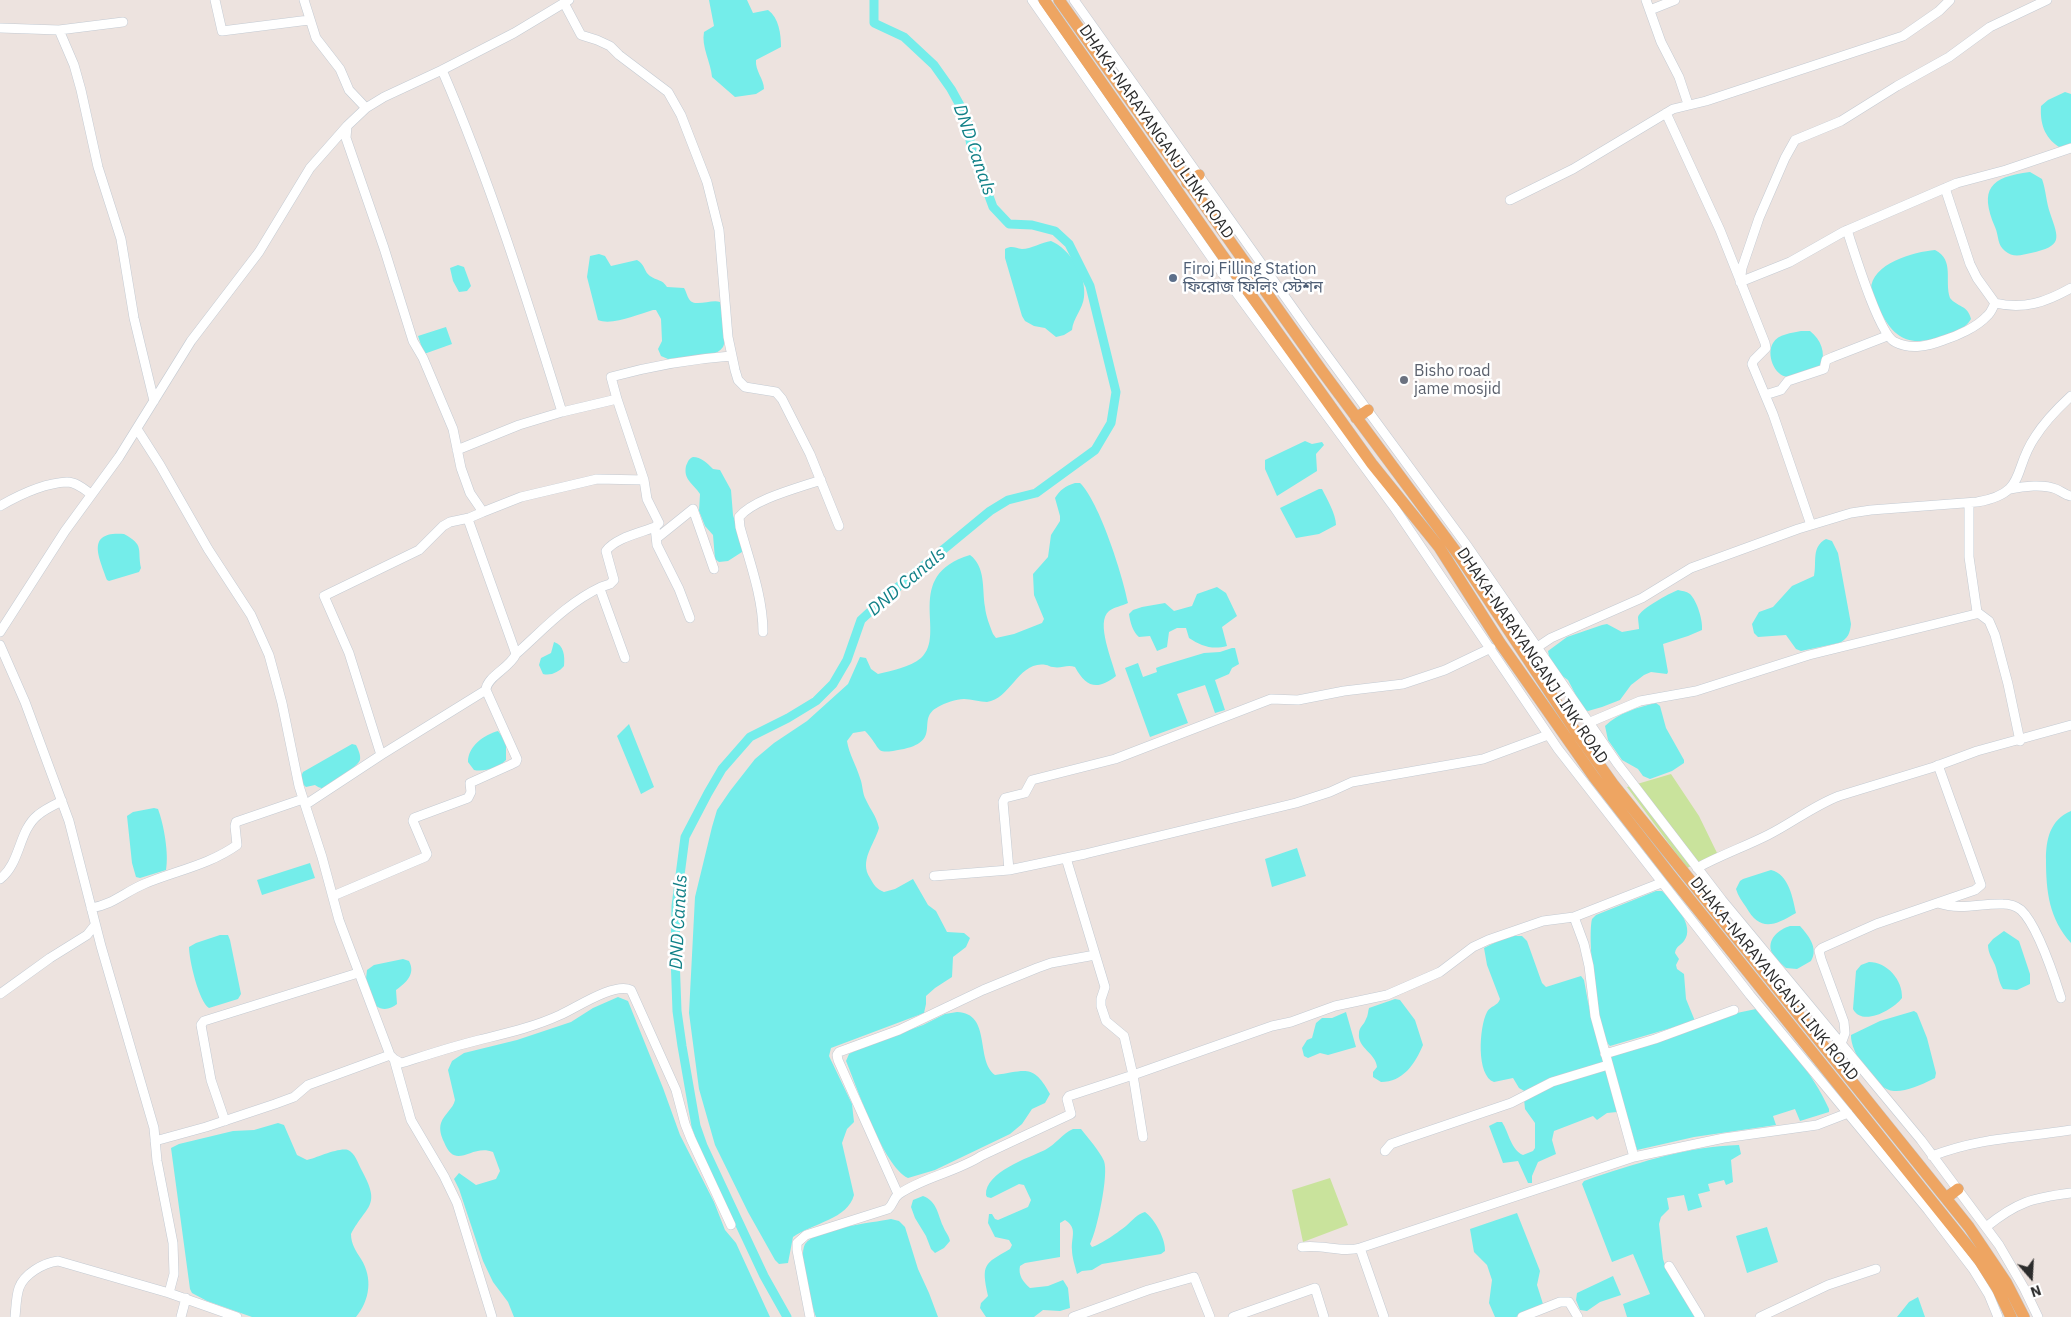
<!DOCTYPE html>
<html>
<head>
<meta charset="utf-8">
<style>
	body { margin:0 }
	#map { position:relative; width:2071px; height:1317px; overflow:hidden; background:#ede3df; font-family:"IBM Plex Sans",sans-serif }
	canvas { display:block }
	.north { position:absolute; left:2006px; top:1252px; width:50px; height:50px; -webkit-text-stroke:4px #fff; paint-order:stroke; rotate:161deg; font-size:14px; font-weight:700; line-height:20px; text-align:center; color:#2c2c2c }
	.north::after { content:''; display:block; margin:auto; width:18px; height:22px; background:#2c2c2c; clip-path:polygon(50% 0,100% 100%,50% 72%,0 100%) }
</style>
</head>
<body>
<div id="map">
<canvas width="2071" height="1317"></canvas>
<div class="north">N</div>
</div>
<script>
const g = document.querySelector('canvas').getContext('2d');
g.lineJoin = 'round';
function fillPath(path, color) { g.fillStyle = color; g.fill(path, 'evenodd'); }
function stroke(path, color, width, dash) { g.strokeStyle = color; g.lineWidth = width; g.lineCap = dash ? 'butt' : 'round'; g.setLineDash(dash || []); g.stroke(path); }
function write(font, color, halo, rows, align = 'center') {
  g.font = font + ' "IBM Plex Sans","Noto Sans Bengali",sans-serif'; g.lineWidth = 5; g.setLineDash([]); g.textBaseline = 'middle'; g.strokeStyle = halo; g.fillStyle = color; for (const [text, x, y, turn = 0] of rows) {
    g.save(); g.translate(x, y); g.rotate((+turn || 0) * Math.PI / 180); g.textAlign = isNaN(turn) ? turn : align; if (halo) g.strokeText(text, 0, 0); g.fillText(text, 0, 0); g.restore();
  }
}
fillPath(new Path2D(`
	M1671,774l28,42 19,39 -31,13 -60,-81z
	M1330,1178l18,47 -45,17 -11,-52z`), '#c9e39c');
fillPath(new Path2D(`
	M709,0h38l6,13 15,-3c11,8 13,24 13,37l-25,13c-1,11 8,19 8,29l-8,5 -21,3 -23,-20c-1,-14 -11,-31 -8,-45l10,-6z
	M2065,92l6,2v51l-12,2c-15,-10 -19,-24 -18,-41l7,-6z
	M2030,172l12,7c4,11 4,23 8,34 9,26 13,33 -19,40 -9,2 -18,5 -26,-2 -8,-6 -6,-15 -10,-24 -16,-38 -5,-50 35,-55z
	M1051,241c19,8 36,35 33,56 -1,12 -11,21 -12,33l-8,5 -8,2 -11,-9 -11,-2 -9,-5 -3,-5 -17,-58v-9c7,-4 10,-1 17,0 9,0 20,-7 29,-8z
	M1935,250c20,10 9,31 15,48 7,9 18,7 21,21 -6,10 -15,12 -25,16 -34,12 -50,7 -66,-24 -3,-6 -9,-14 -9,-21 0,-27 43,-38 64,-40z
	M599,254l6,2 6,10 26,-6c8,4 7,12 13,16 7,5 12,3 17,11l17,1c2,3 3,8 5,11 5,9 22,0 31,3 3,7 7,39 3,45 -3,4 -7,6 -11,7l-44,5 -7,-3 -3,-7 4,-8 -1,-22 -5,-9h-3c-14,4 -41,16 -55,10l-11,-43 3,-21z
	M458,265l6,2 7,19 -4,5 -8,1 -6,-11 -3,-13z
	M446,327l6,17 -28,10 -6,-18z
	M1801,331h9c11,9 16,21 11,35 -10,3 -23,11 -33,11 -14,-1 -22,-23 -15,-34 5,-9 19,-10 28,-12z
	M1305,441l7,3 10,-2 2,3 -8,9 1,17 -40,25 -12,-27v-9z
	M693,457c8,0 14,6 20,12l7,1 11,20 2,25 10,33 -1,4 -14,9 -9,1 -4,-3 -2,-24 -8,-9 -6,-15 1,-17c-6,-10 -17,-14 -14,-28 2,-4 2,-7 7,-9z
	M1075,483h5c19,18 43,93 48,120 -6,3 -14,4 -19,8 -14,11 4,51 7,65 -19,15 -30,11 -41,-9 -8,-3 -14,2 -22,0 -3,0 -5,-2 -7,-2 -27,-5 -35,34 -59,37 -7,0 -16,-3 -23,-3 -8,0 -19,4 -26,8 -23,12 5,33 -34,42 -32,6 -20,2 -39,-18l-12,2 -6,8c2,13 9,24 13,37 3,7 2,15 6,22 5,11 10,15 13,28 -5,17 -20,33 -9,50 4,7 6,11 14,14l11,-3 18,-10 15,26 8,6 11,21 17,1 6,5 -4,9 -13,10 -1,20 -17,11 -9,8v8l-2,9 -93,35 -2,8 23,48 2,18 -7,7 -5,14 12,52c-6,24 -41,28 -61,42l-5,26 -9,1 -4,-4 -27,-48 -33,-67 -16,-56 -10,-76 6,-116 17,-70 5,-17 13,-19 25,-32 19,-16 33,-22 41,-37 12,-27 6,1 5,11 7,5c13,-3 32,-7 43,-16 27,-24 -20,-82 49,-103 16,12 12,34 15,52 1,10 5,19 8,27l3,4 18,-4 28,-11 2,-4 -10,-24 -1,-21 15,-17 3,-22 9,-14v-5l-5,-18c5,-8 10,-12 20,-15z
	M1319,489h3c5,10 14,25 14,36l-17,9 -23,4 -16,-30z
	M124,534c21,11 13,16 17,34l-2,4 -30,9 -2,-1c-8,-23 -22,-49 17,-46z
	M1826,539l6,2 6,12 13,71c-1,9 -3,15 -12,19l-38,8 -5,-2 -10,-14 -28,2 -4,-4 -2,-9 7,-12 14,-5 19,-21 22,-10c3,-14 -3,-29 12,-37z
	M1217,587l9,6 11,23 -15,11 5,19c-15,4 -26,0 -38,-8l-3,-10h-9l-8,4 -2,15 -10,4 -7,-15 -11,1c-6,-5 -9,-15 -10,-23l4,-4 9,-3 23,-4 9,8 18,-5 5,-12z
	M1678,590c4,1 8,1 12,4 7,7 13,26 12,36l-14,6 -25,8 5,28 -1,2 -16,-2 -7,3 -13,10 -11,15 -18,7 -14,4 -5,-2 -15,-29 -10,-7 -8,-12 -2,-10 19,-14 35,-12 5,-1 15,8 17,-3c0,-3 -1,-9 -1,-12 2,-8 32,-24 40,-27z
	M554,642c10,3 11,14 10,24 -5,6 -13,10 -21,8l-4,-9 2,-7 10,-5z
	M1232,648h3l4,16 -7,4 -3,6 -14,6 10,30 -10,3 -10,-28 -28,9 11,29 -38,14 -25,-69 13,-5 5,14 14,-5 -1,-4 5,-2 43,-13 16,-1z
	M1656,703l4,3 6,22 18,32v3l-12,8 -22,8 -7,-3 -5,-7 -16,-9 -14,-20 -3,-14c13,-13 34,-19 51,-23z
	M629,724l25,63 -13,7 -24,-58z
	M498,731l8,11v18c-7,8 -22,12 -32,10l-6,-8c0,-16 16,-27 30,-31z
	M352,744l4,1c2,4 5,10 4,15 -2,6 -30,28 -37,28 -4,0 -5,-1 -8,-3l-9,2c-4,-3 -6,-10 -3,-15z
	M154,808l4,1c6,16 11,45 8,61l-26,8 -4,-1 -4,-14 -5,-47 6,-4z
	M2071,811v132c-22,-24 -25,-52 -25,-83 0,-21 4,-40 25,-49z
	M1297,848l9,28 -34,11 -7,-28z
	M310,863l5,15 -53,17 -5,-15z
	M1771,870c18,4 22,29 25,43 -22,13 -36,19 -50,-6 -4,-6 -8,-11 -10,-18l4,-8 3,-2z
	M1656,891h6c11,10 34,35 22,50 -4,5 -8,5 -9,12l4,6 -3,6 1,4 7,5 2,25 9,22 -85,25c-13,-14 -23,-107 -18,-127l4,-4z
	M1790,926h10c8,9 19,22 11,35l-14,8 -11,-1c-4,-4 -12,-9 -14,-15 -6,-13 7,-24 18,-27z
	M2004,931l15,10 11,33v10l-13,6 -14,-1c-5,-8 -5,-16 -8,-24 -3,-7 -7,-12 -7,-20l5,-6z
	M220,935h8l2,5 11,54 -3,5 -29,9c-10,-6 -20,-48 -20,-61l7,-4z
	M1514,936h8l5,5 15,42 4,4 35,-11 3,4 4,22 16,62 -78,28 -7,-4 -6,-10 -19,4c-18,-6 -15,-55 -7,-70 3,-6 11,-6 13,-13l-13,-34 -3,-17 16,-8z
	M403,959l6,2c7,13 -3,22 -13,29l1,14c-6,5 -14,7 -21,2l-10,-27 1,-9 7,-5z
	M1869,962c18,0 34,18 33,36 -9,12 -40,29 -49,11l3,-38 5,-6z
	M618,997l10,4 35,87 17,47 34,67 11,28 11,13 5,11 29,63h-256l-6,-15 -15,-20 -10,-21 -24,-72 -5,-10 5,-6 17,12 20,-6 4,-8 -7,-19c-22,-9 -37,20 -49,-10 -3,-6 -5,-13 -3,-19 3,-9 12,-14 14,-23l-7,-30 4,-9 12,-8 53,-13 54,-18 22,-14z
	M1395,999l5,1 15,20 8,25c-8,19 -20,37 -42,37l-8,-5v-5l4,-5c-1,-14 -20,-19 -18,-34 0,-6 5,-8 7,-14 2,-3 2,-8 3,-11z
	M1756,1009c27,31 56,62 73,100v3l-29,9 -5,-12 -22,7 3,9 -82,12 -57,13 -27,-93 122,-43z
	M1914,1011l3,2 10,25 9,35 -1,5 -4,2c-10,5 -26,12 -37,11 -19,-1 -44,-39 -43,-56l29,-14z
	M957,1012c35,1 18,48 38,63 31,-4 38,-12 55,19l-5,9 -13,6 -10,15 -12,10 -75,36 -27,8c-25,-12 -51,-91 -62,-117l3,-7 9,-5 65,-24 22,-11z
	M1346,1012l10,35 -28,8 -8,-2 -12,5 -4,-2 -2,-8 5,-8 5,-2 4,-15 6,-5h10z
	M1607,1069l10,43 -10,1 -10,7 -4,-4 -39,15 -2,9 4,14 -18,8 -6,14v7h-4l-10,-22 -15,2 -14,-37 8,-4h5c7,11 9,28 21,33l10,-4 2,-3v-25l-10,-14 -1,-10 20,-12z
	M278,1123l6,2 13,30 10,5c9,-2 32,-13 41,-10 7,3 10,13 13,19 21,38 6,35 -10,65 0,10 5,17 10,25 12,19 9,41 -5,58h-104l-45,-16 -15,-8 -2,-4 -19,-141 8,-4 54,-13 21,-1z
	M1073,1129h8c7,9 18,21 23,32 5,13 -7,70 -14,83l2,3c8,-2 28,-16 34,-21 7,-6 11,-12 19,-14 10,7 21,28 20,39l-4,3 -59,10 -10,6 -10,1 -5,3c-2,-8 -5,-17 -5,-24 -1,-13 6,-22 -7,-30l-5,3v34l-35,6 -5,3c-2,9 3,16 10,22l18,-2 15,-6 5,8 2,20 -10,3 -17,-1 -9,7h-48l-6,-9 1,-5 7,-7c-7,-32 -4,-32 22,-47l2,-4 -3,-5 -14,-3 -7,-14 1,-9h3l3,5 3,1 30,-13 3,-7 -7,-15 -5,-1 -28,14 -4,-1 -1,-2c-1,-23 42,-37 59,-45 11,-6 17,-16 28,-21z
	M1739,1145l2,9 -10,6 2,22 -7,3 -2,-5 -16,4 2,7 -12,3 4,13 -14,4 -4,-16 -17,3 2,11 -8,8 -2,7 4,35 4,12 29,46h-69l-4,-13 27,-10 -17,-40 -21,8 -30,-78 2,-3 11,-4c50,-16 91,-30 144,-32z
	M923,1196c14,5 15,19 20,30 2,6 6,9 7,15l-6,7 -9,5 -4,-4 -5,-13 -11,-18 -4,-11 2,-7z
	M1517,1213l23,58 -3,14 6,19 -27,13h-21l-6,-14 3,-23 -5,-15 -13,-13 -4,-23z
	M891,1219l8,2 6,6 13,42 11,24 9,24h-122c-5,-14 -18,-61 -11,-73 11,-16 67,-21 86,-25z
	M1767,1227l11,35 -31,11 -11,-37z
	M1613,1276l8,19 -21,7 -13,9 -7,-1 -4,-10 1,-7z
	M1918,1297l7,20h-28l12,-15z`), '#74edea');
stroke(new Path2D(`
	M787,1317l-23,-41 -61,-130 -7,-20 -14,-80 -5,-35 -2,-55 1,-50 9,-69 23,-44 14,-24 28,-32 38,-19 28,-17 17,-17 14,-24 14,-40 26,-24 103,-85 18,-11 28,-7 59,-43 16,-27 5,-31 -26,-106 -21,-42 -14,-13 -23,-6 -23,-1 -16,-17 -22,-60 -4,-29 -16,-29 -17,-24 -30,-28 -30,-14v-23`), '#74edea', 9);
const minor = new Path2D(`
	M215,0l7,31 87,-11
	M304,0l12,38 24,31 9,21 17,18
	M1032,0l195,280 167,227 164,242 192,246 178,215 45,59 16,26 9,22
	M1074,0l236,332 158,215 149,216 105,137 199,240 78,105 25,43 14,29
	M1646,0l15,42 18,35 9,27
	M2047,0l-57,27 -41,30 -52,29 -56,35 -46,19 -10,18 -26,60 -17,50 -2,14 50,-20 53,-30 114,-49 49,-13 65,-22
	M564,3l17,32 16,5 13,6 9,9 49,37 13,23 26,67 12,48 9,107 7,33 3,10 7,7 31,5 6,7 28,55 29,72
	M1650,10l25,-10
	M0,28l59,2 64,-8
	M59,30l15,35 7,25 17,77 23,72 13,79 20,83
	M442,70c48,111 84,226 120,342l-43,13 -62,25
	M1666,113l54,117 45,113 1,5 -12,12 -2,4 21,50 38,111
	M1945,188l25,76 7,14 18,25c29,7 51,-1 76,-15
	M1510,200l63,-31 100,-60 33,-8 197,-65 36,-25 11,-11
	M1847,230c7,21 32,105 48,112 16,8 33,4 49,-2 13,-4 33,-13 43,-24 4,-3 6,-9 8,-13
	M1765,395l16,-5 7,-9 36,-12 2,-9 7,-3 54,-21
	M617,399l-6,-22c40,-11 79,-18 120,-21
	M562,412l55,-13 27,81 3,19 12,24 -4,4 2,18 22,44 11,29
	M137,429l23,36 48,84 43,66 18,40 13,48 17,83 23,71 17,63 51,135 4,4 17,61 33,56 13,27 35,114
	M2011,489c12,-3 33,-5 45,0 5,2 9,6 15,7
	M0,506c19,-11 44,-23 67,-24 9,0 17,7 24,12
	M483,512l38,-15 76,-18 47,1
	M657,538l36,-29 21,60
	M1977,612l12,9 6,14 13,49 12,57
	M0,632l65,-101 54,-74 72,-116 68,-89 51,-84 37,-42 19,-18 18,-11 58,-27 72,-37 55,-33
	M763,632c0,-35 -14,-72 -23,-105l-1,-10c15,-18 59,-29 82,-37
	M0,645l25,57 44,119 32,125 53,182 3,33 16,82 1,31 -5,19
	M1536,648l15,-10 91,-40 49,-30 107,-39 53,-16 20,-3 106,-8c51,-9 35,-32 58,-65 10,-16 23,-29 36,-41
	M516,654c27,-24 51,-51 85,-67
	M625,658l-25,-69 1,-2 9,-3 4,-4 -8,-29c9,-13 34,-18 49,-24
	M1588,723l52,-22 56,-10 113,-36 167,-41 1,-2 -8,-55v-54
	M381,755l-32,-102 -25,-57 95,-46 24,-24 7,-4 19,-4
	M305,805l76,-50 105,-65
	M1066,858l39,129 -4,12v7l5,15 18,15 9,39 139,-49 19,-4 44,-16 52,-11 53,-23 33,-25 15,-7 55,-19 31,-4 87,-34
	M1697,868c24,-13 47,-21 71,-33 24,-12 45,-29 71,-39l95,-29 43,-16 94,-26
	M1009,870l-6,-68 2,-4 20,-5 7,-13 83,-21 156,-60 27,1 46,-9 59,-7 42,-14 46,-22
	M934,876l75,-6 76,-16 211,-51 34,-11 22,-10 131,-23 65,-24
	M0,879c21,-16 18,-48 38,-64 7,-6 16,-10 24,-14
	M333,896l92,-39 2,-3 -14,-33 1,-3 54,-20 3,-6 -1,-9 40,-18 6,-3 1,-3 -31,-69c0,-13 24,-22 30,-36l-47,-132v-4l14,-6 -13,-19 -9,-25 -8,-39 -30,-71 -10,-17 -29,-93 -38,-110 1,-12
	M1938,903c24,8 42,0 65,1 7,0 13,2 18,6 16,15 33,66 40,88
	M91,908c21,-3 34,-16 53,-24 31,-13 65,-19 93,-39l-2,-19 1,-4 67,-23
	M1574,917l10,27 5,22 6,50 39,141
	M0,994l50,-36 37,-23 8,-10
	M1841,1044l4,-11 -1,-11 -23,-63 -2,-8 3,-3 54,-24 99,-34 6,-5 -43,-120
	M1605,1054l50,-15 79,-29
	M394,1059l7,4 4,-1c25,-8 49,-16 74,-22 28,-7 55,-13 81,-25 16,-7 54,-33 71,-25l45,100 9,34 6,15 40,86
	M225,1121l-14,-41 -10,-55 3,-4 154,-48
	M155,1141l51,-14 69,-23 19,-7 14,-12 82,-30
	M1385,1151l6,-7 14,-5 106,-36 41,-21 56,-17
	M1932,1156c49,-19 89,-18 139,-26
	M898,1194l-60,-134 -1,-5 2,-3 60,-22 84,-40 54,-22 14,-5 44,-8
	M1986,1227c31,-25 46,-29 85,-34
	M1302,1247c20,-3 39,6 58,1l274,-91 90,-19 93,-13 31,-12
	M1360,1248l24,69
	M1669,1266l31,51
	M15,1317c1,-9 1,-20 4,-29 5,-14 24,-25 39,-27l111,32 68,24
	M181,1317l5,-19
	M810,1317l-13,-67v-7l9,-8 82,-26c6,-5 5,-11 11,-15 25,-17 57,-22 82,-38l90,-42 -4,-15 2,-3 64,-21 10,62
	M1073,1317l75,-27 46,-13 16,40
	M1233,1317l82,-29 9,29
	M1522,1317l38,-15h9l9,15
	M1760,1317l68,-32 48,-16`);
const major = new Path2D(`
	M1044,0l176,252 152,212 67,83 61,96 94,134 77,99 308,384 18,28 14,29
	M1059,0l263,371 138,186 116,175 37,52 356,443 37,55 18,35
	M1187,183l12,-8
	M1356,418l12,-8
	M1946,1198l12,-9`);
stroke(minor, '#c3cad2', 10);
stroke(major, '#c4c4c4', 12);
stroke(minor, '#fff', 9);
stroke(major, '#eea562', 11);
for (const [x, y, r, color] of [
	[1173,278,5,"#5c6f8a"],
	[1404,380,5,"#6b7280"]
]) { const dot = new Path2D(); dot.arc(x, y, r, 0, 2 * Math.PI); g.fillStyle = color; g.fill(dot); stroke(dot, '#fff', 2); }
write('16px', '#2c2c2c', '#fff', [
	["DHAKA-NARAYANGANJ LINK ROAD",1156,132,55],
	["DHAKA-NARAYANGANJ LINK ROAD",1532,656,56],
	["DHAKA-NARAYANGANJ LINK ROAD",1774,979,51]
]);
write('16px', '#4e5e75', '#fff', [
	["Firoj Filling Station",1183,269],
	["ফিরোজ ফিলিং স্টেশন",1183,287]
], 'left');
write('16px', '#5b616d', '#fff', [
	["Bisho road",1414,371],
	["jame mosjid",1414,389]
], 'left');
write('italic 18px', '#108087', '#fff', [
	["DND Canals",974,150,71],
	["DND Canals",907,582,-40],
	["DND Canals",679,922,-87]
]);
</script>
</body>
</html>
